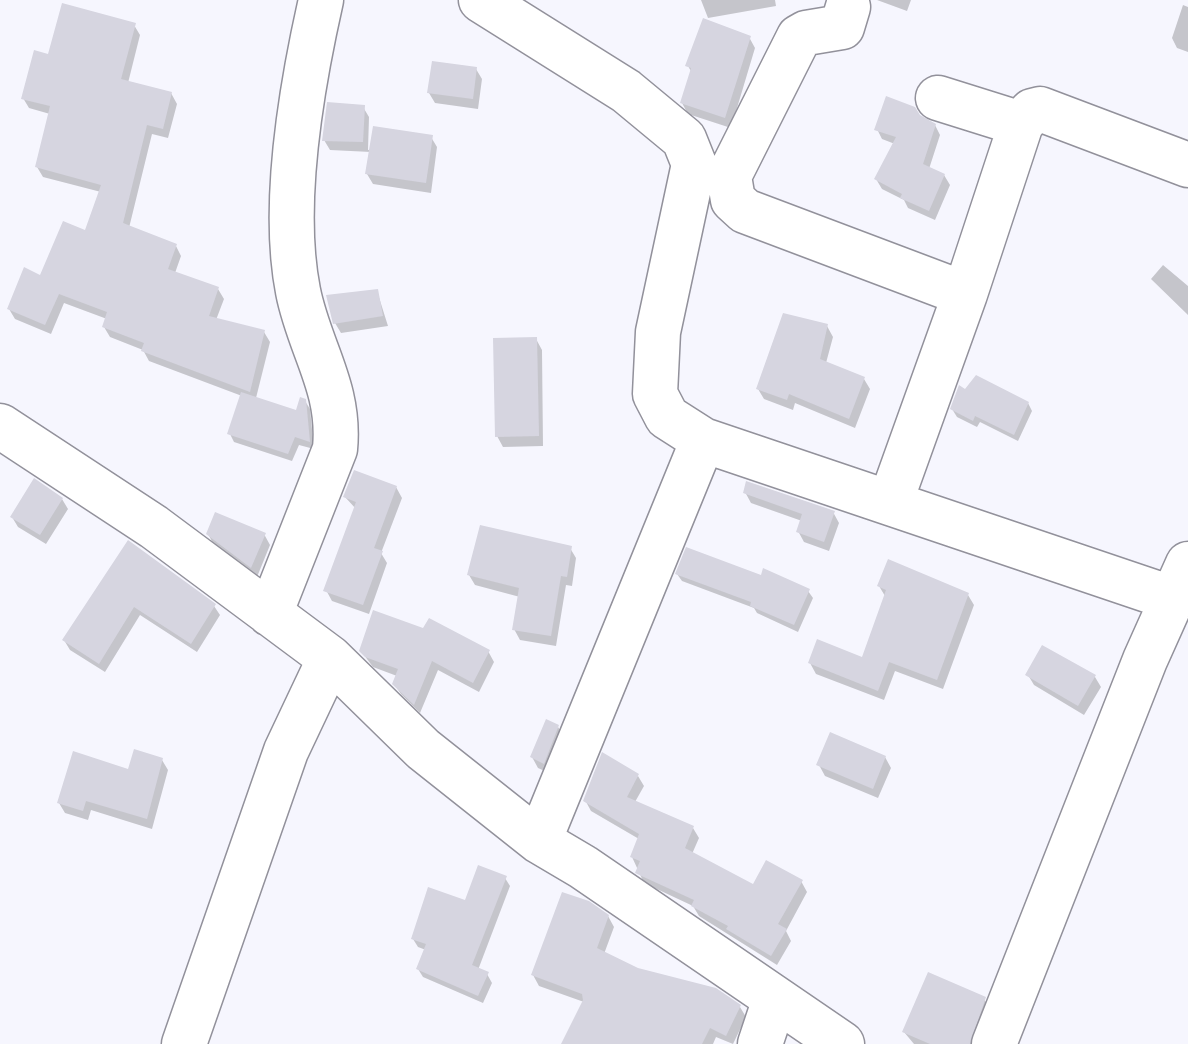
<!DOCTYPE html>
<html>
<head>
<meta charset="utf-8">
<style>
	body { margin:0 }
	canvas { display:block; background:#f6f6fe }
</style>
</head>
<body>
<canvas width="1188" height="1044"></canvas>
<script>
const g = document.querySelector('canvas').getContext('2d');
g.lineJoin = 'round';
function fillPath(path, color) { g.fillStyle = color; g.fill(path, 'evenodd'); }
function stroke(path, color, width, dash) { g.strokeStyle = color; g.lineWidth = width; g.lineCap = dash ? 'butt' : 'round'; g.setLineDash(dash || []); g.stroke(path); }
fillPath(new Path2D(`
	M701,0h74l1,6 -68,12z
	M877,0h34l-4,11z
	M1183,5l5,2v45l-11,-4 -5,-10z
	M134,25l6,10 -12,48 43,10 6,11 -9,34 -16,-4 -23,94 47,18 5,10 -6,17 43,16 6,10 -8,21 48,12 6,10 -14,56 42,14 7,-11 5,8 4,40 -15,-4 -7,16 -58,-19 -4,-8 12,-38 -93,-35 -6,-11 -33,-13 -6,-10 3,-8 -43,-16 -13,31 -36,-15 -6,-10 77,-76 15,-41 -58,-15 -6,-10 13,-53 -21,-6 -6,-10 27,-41z
	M749,37l6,11 -24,80 -43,-14 -6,-11 10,-30 -4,-7z
	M476,69l6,10 -4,30 -43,-6 -6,-10z
	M363,107l6,10 -1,33 63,-13 6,10 -6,46 -58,-9 -6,-10 4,-22 -41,-2 -6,-10z
	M919,117l16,8 5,10 -11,34 15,6 6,10 -15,35 -27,-12 -4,-8 -22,-11 -6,-10 19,-35 -13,-5 -5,-10z
	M1163,265l25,21v29l-37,-36z
	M377,291l11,35 -47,7 -6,-10z
	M827,326l6,11 -7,26 38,16 6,10 -15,39 -60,-25 -2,7 -29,-11 -6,-10z
	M536,339l6,11 1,96 -40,1 -6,-11z
	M1028,403l4,8 -14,30 -38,-19 -3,5 -20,-10 -5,-8z
	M396,487l6,11 -21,55 6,10 -18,51 -37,-13 -6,-11 30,-81 -11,-12z
	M745,492l88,20 6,11 -10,28 -25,-9 -6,-11 4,-10 -51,-18z
	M62,499l6,10 -22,35 -28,-17 -6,-10z
	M208,534h56l6,11 -13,32 -43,-32z
	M129,543l85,63 6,9 -23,37 -57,-37 -35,57 -35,-22 -6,-10z
	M570,548l6,10 -4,28 -6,-1 -10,61 -36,-6 -6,-11 6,-32 -45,-12 -6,-10z
	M677,574l85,3 46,14 5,7 -15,34 -41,-19 -3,-5 -72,-27z
	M879,586l89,9 6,10 -31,84 -48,-18 -11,29 -68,-26 -6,-11 53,-4 22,-63z
	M361,651h127l6,11 -15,30 -41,-22 -18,43 -19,-19 -7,-10 3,-8 -24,-9z
	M1028,675l67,2 6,10 -17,28 -50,-30z
	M558,727l6,10 -15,36 -11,-5 -6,-11z
	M885,757l6,11 -13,30 -53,-22 -6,-11z
	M162,760l6,10 -16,59 -61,-19 -3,10 -23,-7 -6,-10z
	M638,776l6,10 -9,16 58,26 6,10 -7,16 62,32 47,-5 6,11 -21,39 5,10 -14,24 -78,-49 -6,-10 -49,-23 -12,-26 7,-18 -48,-28 -6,-11z
	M505,878l5,8 -32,84 9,4 5,9 -9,20 -60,-26 -5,-8 8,-19 -8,-3 -5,-8z
	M608,916l6,11 -10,27 33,16 103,37 6,10 -13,27 -17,-7 -3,7h-143l14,-42 -45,-16 -6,-11z
	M984,999l6,10 -14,35h-62l-10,-12z`), '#0003');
fillPath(new Path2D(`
	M62,3l74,20 -15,56 51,13 -9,37 -16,-4 -24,98 54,21 -9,25 51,18 -10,29 56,14 -15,62 -109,-41 3,-8 -42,-16 5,-15 -48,-18 -14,31 -38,-16 17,-42 16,8 23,-54 22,9 16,-45 -66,-18 15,-61 -29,-7 13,-49 14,4z
	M703,18l48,18 -26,82 -45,-15 11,-35 -6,-2z
	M432,61l45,6 -4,32 -46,-6z
	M886,96l29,11 5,8 16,9 -13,40 22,10 -16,37 -29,-13 2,-4 -28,-15 22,-42 -22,-7z
	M327,102l38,3 -2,37 -41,-1z
	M373,126l60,9 -7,48 -61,-9z
	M378,289l5,27 -50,8 -7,-29z
	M783,313l45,11 -8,35 45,18 -16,42 -60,-25 -2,6 -31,-11z
	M537,337l2,99 -44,1 -2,-99z
	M976,375l53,27 -15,33 -39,-19 -2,5 -23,-12 9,-24 6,4z
	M241,392l55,18 4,-13 6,2 4,43 -15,-5 -7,17 -61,-20z
	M354,470l43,16 -23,62 9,3 -20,54 -40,-14 33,-89 -13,-5z
	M34,478l29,20 -23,37 -30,-18z
	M746,481l89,30 -11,31 -28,-10 6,-18 -59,-21z
	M215,512l51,21 -15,35 -45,-34z
	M480,525l92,21 -5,31 -6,-1 -10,60 -39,-6 7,-42 -52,-13z
	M128,540l88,64 -25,40 -57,-37 -35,57 -37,-24z
	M686,547l75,28 2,-7 47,21 -16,36 -44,-19 1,-4 -76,-28z
	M888,559l81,34 -32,87 -48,-18 -11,29 -70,-28 9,-24 45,18 24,-67 -9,-4z
	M373,610l50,18 6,-10 61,32 -17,33 -41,-22 -18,44 -22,-21 6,-15 -33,-12 -6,-6z
	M1042,645l54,30 -18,31 -53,-31z
	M546,719l13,6 -15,39 -14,-7z
	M830,732l56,24 -13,33 -57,-24z
	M134,749l29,9 -16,61 -61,-18 -3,10 -26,-8 16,-52 55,18z
	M602,752l37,22 -12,23 67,29 -9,22 68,36 13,-24 37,20 -25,44 9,5 -16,27 -45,-27 2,-3 -37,-20 3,-6 -59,-27 5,-12 -10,-4 9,-23 -56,-33z
	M478,865l29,11 -35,89 17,7 -11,24 -62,-27 10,-25 -15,-5 17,-52 37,13z
	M562,892l27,9 20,14 -12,33 41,20 78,20 25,17 -15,31 -16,-8 -8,16h-141l22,-44 -1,-6 -51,-19z
	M928,972l58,25 -16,47h-40l-28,-12z`), '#d6d5e0');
const minor = new Path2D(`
	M481,0l145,91 58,48 10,25 -36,168 -3,62 12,23 36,23 471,159
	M848,7l-6,20 -36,6 -7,4 -70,139 4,24 12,11 220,83
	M938,98l83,26
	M0,426l154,101 176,131 93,91 116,92 44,26 259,177
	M890,503l75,-209 56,-170 11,-13 8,-2 148,56
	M270,614l65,-165c6,-62 -26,-101 -37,-158 -17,-86 4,-207 23,-291
	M539,841l164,-401
	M184,1044l102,-293 44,-93
	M760,1044l15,-45
	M994,1044l151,-384 43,-96`);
stroke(minor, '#92919b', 47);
stroke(minor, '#fff', 44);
</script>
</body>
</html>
